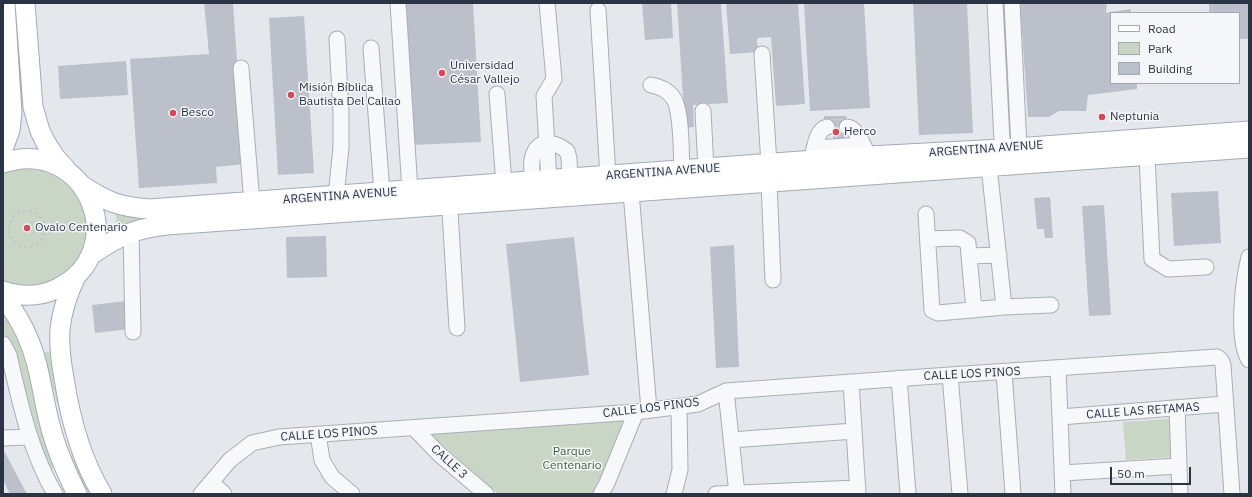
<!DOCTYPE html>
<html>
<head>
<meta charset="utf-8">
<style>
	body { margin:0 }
	#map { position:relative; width:1252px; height:497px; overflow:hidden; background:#e4e7ec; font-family:"IBM Plex Sans",sans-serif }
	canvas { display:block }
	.frame { position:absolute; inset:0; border:4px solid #2b3445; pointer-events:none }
	.legend { position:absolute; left:1110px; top:12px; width:130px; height:72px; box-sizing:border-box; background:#f4f6f9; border:1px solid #a4a8b1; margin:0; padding:5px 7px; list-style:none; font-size:12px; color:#2b3445 }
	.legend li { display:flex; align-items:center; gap:8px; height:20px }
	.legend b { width:20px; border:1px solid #a4a8b1 }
	.scale { position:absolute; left:1110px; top:467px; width:81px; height:18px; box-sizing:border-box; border:2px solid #2b3445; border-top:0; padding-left:5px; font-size:12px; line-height:14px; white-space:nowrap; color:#2b3445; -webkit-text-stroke:3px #f4f6f9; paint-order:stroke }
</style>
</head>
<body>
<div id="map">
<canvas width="1252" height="497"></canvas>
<div class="frame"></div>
<ul class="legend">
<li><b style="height:5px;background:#fff"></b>Road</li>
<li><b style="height:11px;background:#c9d6c5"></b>Park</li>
<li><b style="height:11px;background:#bbc0ca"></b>Building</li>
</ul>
<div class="scale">50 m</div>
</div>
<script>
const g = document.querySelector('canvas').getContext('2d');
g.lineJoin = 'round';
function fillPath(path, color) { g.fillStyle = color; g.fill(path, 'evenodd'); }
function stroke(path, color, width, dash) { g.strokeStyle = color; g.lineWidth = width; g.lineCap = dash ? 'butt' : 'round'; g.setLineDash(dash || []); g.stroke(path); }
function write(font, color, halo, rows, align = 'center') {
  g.font = font + ' "IBM Plex Sans",sans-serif'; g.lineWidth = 3; g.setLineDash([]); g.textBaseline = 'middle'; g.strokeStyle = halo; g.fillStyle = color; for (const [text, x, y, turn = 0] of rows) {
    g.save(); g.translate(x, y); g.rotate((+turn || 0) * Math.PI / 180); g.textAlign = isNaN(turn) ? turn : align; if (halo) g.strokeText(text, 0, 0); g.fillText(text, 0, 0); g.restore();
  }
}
fillPath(new Path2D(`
	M21,167c15,1 25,1 38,8 14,7 18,18 23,31 2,7 8,16 7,23 -2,34 -34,63 -68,57 -6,-1 -12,-3 -18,-5v-108z
	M116,214l17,3 50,-1 -66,14z
	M3,312l19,21 38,133 -12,4 -37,-130 -8,-7z
	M50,351l36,119 12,24h-9l-11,-17 -35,-124z
	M1169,419l3,38 -46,3 -3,-38z
	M622,421l2,4 -29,69h-97l-66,-58 1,-4z`), '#c9d6c5');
fillPath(new Path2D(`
	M204,3h29l11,161 -28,3 1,16 -78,5 -9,-129 79,-5z
	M403,3h70l8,139 -70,3z
	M642,3h29l2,35 -28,2z
	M677,3h44l7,100 -35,2 1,22 -9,1z
	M726,3h72l7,101 -29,2 -5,-69 -14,1 1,14 -28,2z
	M804,3h60l6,105 -60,3z
	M913,3h54l6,130 -54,2z
	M1020,3h87l-1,10 5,-1v71h26v6l-49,6 -2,16h-27l-10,6h-21z
	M1209,3h40v36h-10v-26h-30z
	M1131,9v4h-20v-1z
	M304,16l10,157 -36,2 -9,-157z
	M126,61l2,34 -68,4 -2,-33z
	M824,116h22v3l-22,1z
	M847,120l-3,12 1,12h-12v-12h-6v-11z
	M1218,191l3,52 -47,3 -3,-53z
	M1050,197l3,41h-8l-1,-9h-7l-3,-31z
	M1104,205l7,110 -22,1 -7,-110z
	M326,236l1,41 -40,1 -1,-41z
	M574,237l15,138 -69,7 -14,-138z
	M734,245l5,122 -23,1 -6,-121z
	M127,301l3,28 -35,4 -3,-28z
	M3,449l24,45h-17l-7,-14z`), '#bbc0ca');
stroke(new Path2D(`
	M827,127h20`), '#bfc3cb', 15, [15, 8]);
const minor = new Path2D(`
	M398,3l12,188
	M547,3l7,76 -10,17 5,85
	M995,3l8,157
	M1012,3l7,145
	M598,10l10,167
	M371,48l11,145
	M762,54l7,110
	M241,68l11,135
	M651,85c10,2 17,5 23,14 8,14 7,54 8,72
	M497,94l7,90
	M703,111l3,58
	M847,127c10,1 15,17 20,25
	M814,148l49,-3
	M1147,156l5,103 16,10 38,-2
	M812,157c3,-10 4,-27 15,-30
	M989,166l15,141
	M533,182c-1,-9 -3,-21 1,-29 7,-15 23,-10 33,-2l2,7 1,21
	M769,182l4,98
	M631,192l18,218
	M449,195l8,133
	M336,197l5,-50v-34l-4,-74
	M926,214l6,96 6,3 66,-6 47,-2
	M131,231l2,101
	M928,239l32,-1 8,5 1,13
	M1249,257c-6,24 -13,82 0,103
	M974,310l-5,-54 30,-1
	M3,344l6,11c11,48 21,96 46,139
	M1058,368l5,126
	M1004,372l9,122
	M950,375l10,119
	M899,378l9,116
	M851,382l7,112
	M726,391l11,103
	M1177,408l3,86
	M1060,417l165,-13
	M414,428l25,26 47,40
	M318,434l4,26 10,17 20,17
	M3,438l26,-1
	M731,440l123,-9
	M1062,473l117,-7
	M211,482l13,12
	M201,494l29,-34 22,-17 27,-6 357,-25 62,-8 28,-13 224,-16 267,-18 4,3 2,5 9,129
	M601,494l6,-11 29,-71
	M674,494l6,-24 -1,-63
	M716,494l142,-6`);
const major = new Path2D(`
	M25,3l8,104 7,24 6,12 9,14 11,12
	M3,149l7,-19 2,-17 -7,-110
	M3,163c84,-28 132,89 53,126 -17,8 -35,8 -53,2
	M83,186c24,16 37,21 66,23l720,-53 133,-7 247,-18
	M91,255c28,-19 41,-26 76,-30l1082,-77
	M76,276c-8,17 -14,34 -16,53 -1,16 1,33 4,49 6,40 17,81 38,116
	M3,297c16,19 28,44 34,68 5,20 8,41 13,60 6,24 16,47 27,69`);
stroke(minor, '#a9aeb7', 17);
stroke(major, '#a3abb8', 21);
stroke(new Path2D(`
	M9 229a18 18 0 1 1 36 0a18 18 0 1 1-36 0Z`), '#c2c5cb', 2, [3, 3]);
stroke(minor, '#f7f8fa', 15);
stroke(major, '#fff', 19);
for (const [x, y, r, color] of [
	[442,73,4,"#d1495b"],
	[291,95,4,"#d1495b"],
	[173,113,4,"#d1495b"],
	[1102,117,4,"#d1495b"],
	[836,132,4,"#d1495b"],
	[27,228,4,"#d1495b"]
]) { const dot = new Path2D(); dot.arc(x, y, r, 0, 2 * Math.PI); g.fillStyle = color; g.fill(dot); stroke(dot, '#f4f6f9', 1.5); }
write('12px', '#2b3445', '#f4f6f9', [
	["Universidad",450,66],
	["César Vallejo",450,80],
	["Misión Bíblica",299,88],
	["Bautista Del Callao",299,102],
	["Besco",181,113],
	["Neptunia",1110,117],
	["Herco",844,132],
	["Ovalo Centenario",35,228]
], 'left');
write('12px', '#2b3445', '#f4f6f9', [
	["ARGENTINA AVENUE",986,149,-4],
	["ARGENTINA AVENUE",663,172,-4],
	["ARGENTINA AVENUE",340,196,-4],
	["CALLE LOS PINOS",972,374,-3],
	["CALLE LOS PINOS",651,408,-7],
	["CALLE LAS RETAMAS",1143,411,-4],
	["CALLE LOS PINOS",329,434,-4],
	["CALLE 3",449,462,42]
]);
write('12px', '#3f6138', '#f4f6f9', [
	["Parque",572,452],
	["Centenario",572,466]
]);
</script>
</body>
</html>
